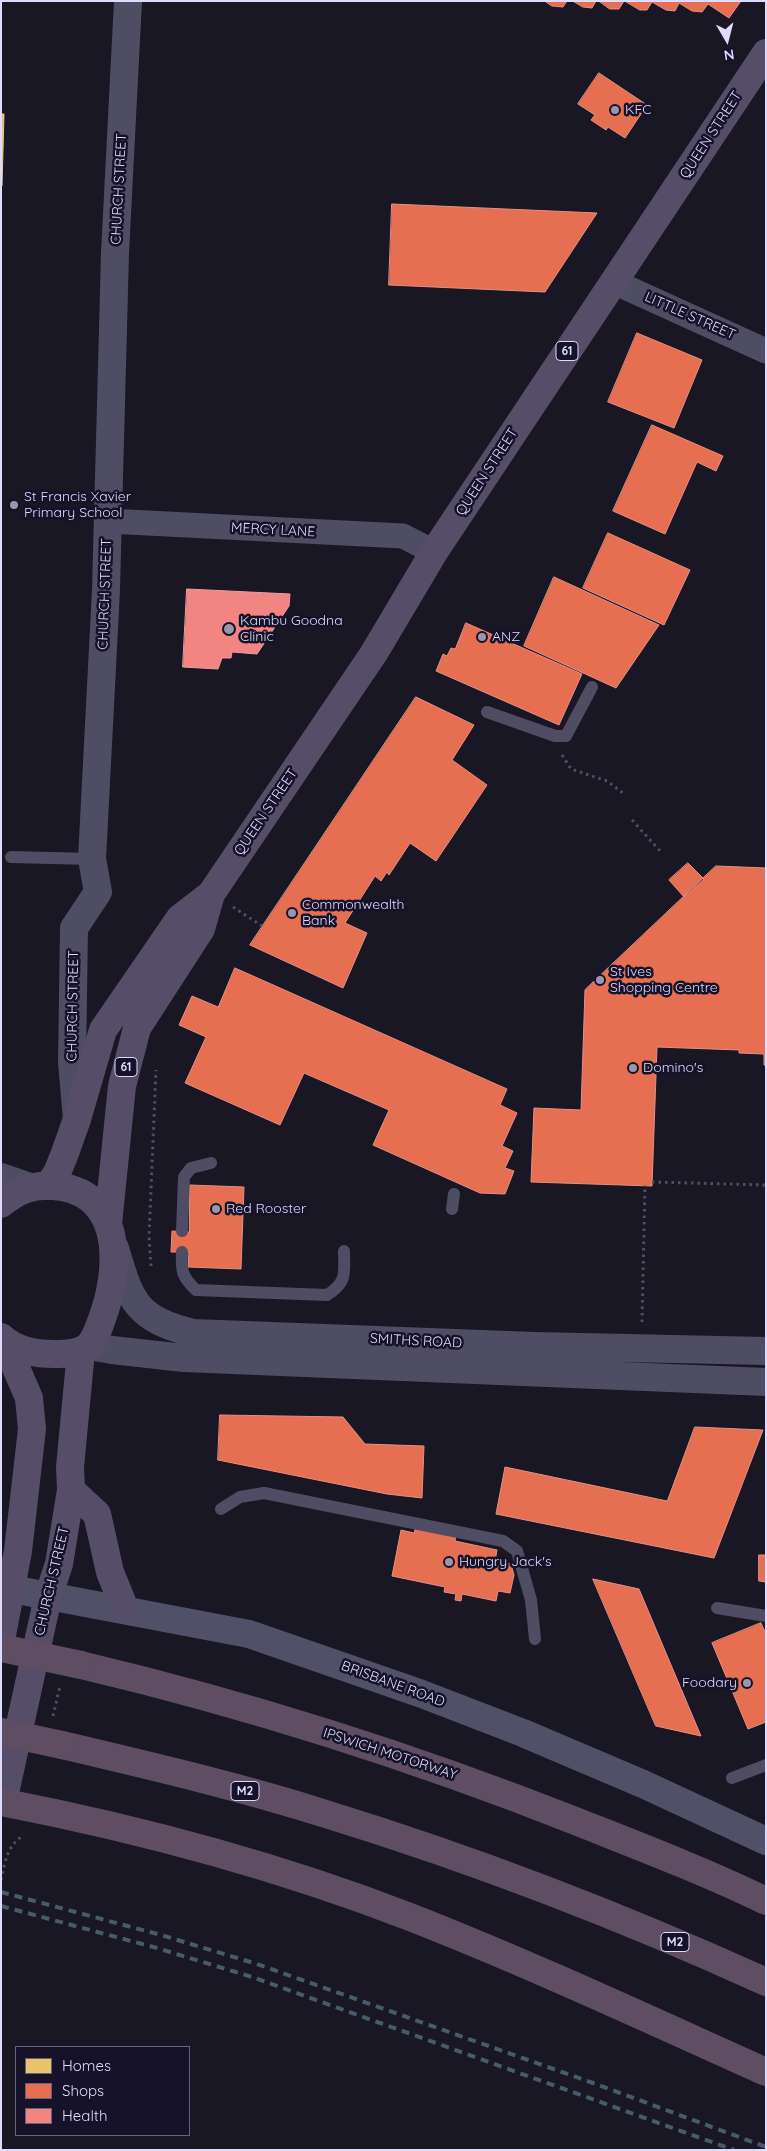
<!DOCTYPE html>
<html>
<head>
<meta charset="utf-8">
<style>
	body { margin:0 }
	#map { position:relative; width:767px; height:2151px; overflow:hidden; background:#191724; font-family:Quicksand,sans-serif }
	canvas { display:block }
	.frame { position:absolute; inset:0; border:2px solid #dfdbfd; pointer-events:none }
	.legend { position:absolute; left:15px; top:2046px; width:175px; height:90px; box-sizing:border-box; background:#151229; border:1px solid #66627e; margin:0; padding:6px 9px; list-style:none; font-size:15px; color:#dfdbfd }
	.legend li { display:flex; align-items:center; gap:10px; height:25px }
	.legend b { width:25px; border:1px solid #66627e }
	.north { position:absolute; left:702px; top:15px; width:50px; height:50px; -webkit-text-stroke:4px #151229; paint-order:stroke; rotate:172deg; font-size:14px; font-weight:700; line-height:20px; text-align:center; color:#dfdbfd }
	.north::after { content:''; display:block; margin:auto; width:18px; height:22px; background:#dfdbfd; clip-path:polygon(50% 0,100% 100%,50% 72%,0 100%) }
</style>
</head>
<body>
<div id="map">
<canvas width="767" height="2151"></canvas>
<div class="frame"></div>
<ul class="legend">
<li><b style="height:14px;background:#e9c46a"></b>Homes</li>
<li><b style="height:14px;background:#e76f51"></b>Shops</li>
<li><b style="height:14px;background:#f28482"></b>Health</li>
</ul>
<div class="north">N</div>
</div>
<script>
const g = document.querySelector('canvas').getContext('2d');
g.lineJoin = 'round';
function fillPath(path, color) { g.fillStyle = color; g.fill(path, 'evenodd'); }
function stroke(path, color, width, dash) { g.strokeStyle = color; g.lineWidth = width; g.lineCap = dash ? 'butt' : 'round'; g.setLineDash(dash || []); g.stroke(path); }
function write(font, color, halo, rows, align = 'center') {
  g.font = font + ' Quicksand,sans-serif'; g.lineWidth = 5; g.setLineDash([]); g.textBaseline = 'middle'; g.strokeStyle = halo; g.fillStyle = color; for (const [text, x, y, turn = 0] of rows) {
    g.save(); g.translate(x, y); g.rotate((+turn || 0) * Math.PI / 180); g.textAlign = isNaN(turn) ? turn : align; if (halo) g.strokeText(text, 0, 0); g.fillText(text, 0, 0); g.restore();
  }
}
const homes = new Path2D(`
	M1,114h3l-2,72h-1z`);
fillPath(homes, '#e9c46a');
stroke(homes, '#e6cb96', 1);
const shops = new Path2D(`
	M545,1h22l-4,6 -11,-1z
	M573,1h23l-4,7 -9,-1z
	M599,1h25l-5,8h-9z
	M625,1h116l-12,17 -21,-14 -6,8 -10,-1 -13,-8 -4,8 -9,-1 -14,-8 -5,8h-7z
	M599,73l48,32 -22,33 -17,-11 -2,3 -15,-10 4,-5 -17,-11z
	M392,204l205,9 -52,79 -156,-7z
	M637,333l65,27 -28,68 -66,-26z
	M652,425l71,31 -7,15 -19,-9 -32,72 -52,-23z
	M608,533l82,37 -26,55 -81,-37z
	M554,577l105,48 -43,63 -92,-42z
	M466,623l116,51 -23,51 -123,-54 7,-17 4,2 4,-8 4,1z
	M416,697l58,28 -22,35 35,25 -51,76 -26,-18 -21,32 -2,-3 -6,9 -6,-5 -30,47 22,10 -24,55 -93,-43z
	M688,863l16,16 -20,18 -15,-17z
	M716,866l50,2v197h-2v-11l-25,-1v-3l-82,-3 -5,139 -121,-4 3,-74 47,2 4,-120z
	M235,968l272,121 -7,16 17,8 -15,33 11,5 -8,17 9,3 -9,23 -25,-1 -107,-48 16,-35 -85,-37 -24,52 -95,-42 21,-46 -27,-12 13,-29 26,11z
	M190,1185l54,2 -3,82 -53,-2 1,-15h-18l1,-21 17,1z
	M220,1415l123,2 22,27 59,2 -2,52 -35,-4 -169,-34z
	M695,1427l68,3 -49,128 -218,-44 9,-47 162,34z
	M416,1526l40,8 -1,7 42,9 -2,11 16,3 3,11 -4,18 -12,-2 -2,10 -34,-7 -1,7 -6,-1 1,-6 -12,-2 1,-5 -53,-11 9,-46 13,3z
	M759,1555h7v27l-7,-1z
	M593,1579l46,10 62,147 -45,-10z
	M761,1623l5,11v88l-18,7 -36,-86z`);
fillPath(shops, '#e76f51');
stroke(shops, '#e58f85', 1);
const health = new Path2D(`
	M187,589l103,5 -1,12 -32,48 -25,-2 -1,6h-9l-4,11 -35,-2z`);
fillPath(health, '#f28482');
stroke(health, '#ec9ea7', 1);
stroke(new Path2D(`
	M562,755l9,14 36,12 16,12
	M632,820l29,32
	M233,907l29,19
	M652,1182l114,3
	M151,1266l-2,-29 7,-167
	M642,1322l3,-137
	M53,1716l7,-30
	M1,1880c4,-18 6,-35 23,-45`), '#485360', 3, [2.5, 4]);
stroke(new Path2D(`
	M487,712l68,24h11l26,-49
	M11,857l81,2
	M452,1209l2,-15
	M182,1231l2,-54 7,-9 20,-5
	M182,1252c-1,19 0,25 14,38l131,5c21,-13 17,-23 17,-44
	M221,1509l19,-12 24,-4 239,48 14,10 14,49 4,39
	M717,1608l49,8
	M732,1778l34,-13`), '#4e4d63', 12);
stroke(new Path2D(`
	M614,282l152,69
	M108,521l295,15 31,16`), '#4e4d63', 25);
stroke(new Path2D(`
	M77,1119l-5,-56 2,-135 24,-36 -6,-33 14,-269 9,-337 13,-252
	M1,1177l29,10
	M115,1248c16,54 20,70 78,85l341,13 232,5
	M89,1346l23,4 72,8 582,24`), '#4e4d63', 28);
stroke(new Path2D(`
	M1,1587l248,47 173,60 101,39 120,51 123,57`), '#515069', 28);
stroke(new Path2D(`
	M48,1186l9,-13 8,-20 12,-34 26,-89 77,-112 31,-24 163,-241 60,-101 332,-499
	M1,1204c16,-13 31,-20 52,-18 67,4 68,74 52,124 -4,11 -9,30 -18,37 -9,7 -22,7 -33,7 -18,0 -39,-4 -53,-17
	M108,1224l14,-138 15,-58 64,-99 10,-35
	M71,1490l26,24 13,58 15,37
	M1,1640l17,-89 14,-122 -3,-31 -25,-58
	M3,1802l45,-205 11,-33 12,-74 -1,-23 11,-116`), '#564e68', 28);
stroke(new Path2D(`
	M81,1665c169,40 335,93 497,157 63,25 126,49 188,79
	M62,1745c89,21 179,42 267,70 149,46 294,102 437,167
	M1,1802c139,27 277,64 409,115 120,47 238,102 356,155`), '#5e4d63', 28);
stroke(new Path2D(`
	M1,1892l160,43 96,29 336,119 173,64
	M1,1906l156,42 95,29 482,173`), '#475b6b', 4, [8, 6]);
stroke(new Path2D(`
	M1,1648l80,17
	M1,1732l61,13`), '#5e4d63', 28);
for (const [x, y, r, color] of [
	[615,110,5,"#9a96b1"],
	[14,505,5,"#9a96b1"],
	[229,629,6,"#9a96b1"],
	[482,637,5,"#9a96b1"],
	[292,913,5,"#9a96b1"],
	[600,980,5,"#9a96b1"],
	[633,1068,5,"#9a96b1"],
	[216,1209,5,"#9a96b1"],
	[449,1562,5,"#9a96b1"],
	[747,1683,5,"#9a96b1"]
]) { const dot = new Path2D(); dot.arc(x, y, r, 0, 2 * Math.PI); g.fillStyle = color; g.fill(dot); stroke(dot, '#151229', 2); }
for (const [x, y, w] of [
	[567,351,22],
	[126,1067,22],
	[245,1791,28],
	[675,1942,28]
]) { const box = new Path2D(); box.roundRect(x - w / 2, y - 9.5, w, 19, 4); g.fillStyle = '#151229'; g.fill(box); stroke(box, '#dfdbfd', 1); }
write('bold 12px', '#dfdbfd', null, [
	["61",567,351],
	["61",126,1067],
	["M2",245,1791],
	["M2",675,1942]
]);
write('14px', '#dfdbfd', '#151229', [
	["KFC",625,110],
	["St Francis Xavier",24,497],
	["Primary School",24,513],
	["Kambu Goodna",240,621],
	["Clinic",240,637],
	["ANZ",492,637],
	["Commonwealth",302,905],
	["Bank",302,921],
	["St Ives",610,972],
	["Shopping Centre",610,988],
	["Domino's",643,1068],
	["Red Rooster",226,1209],
	["Hungry Jack's",459,1562],
	["Foodary",737,1683,"right"]
], 'left');
write('14px', '#dfdbfd', '#151229', [
	["QUEEN STREET",711,135,-57],
	["CHURCH STREET",119,189,-87],
	["LITTLE STREET",690,316,24],
	["QUEEN STREET",487,472,-57],
	["MERCY LANE",273,530,3],
	["CHURCH STREET",105,594,-88],
	["QUEEN STREET",266,812,-56],
	["CHURCH STREET",73,1006,-89],
	["SMITHS ROAD",416,1341,3],
	["CHURCH STREET",52,1581,-77],
	["BRISBANE ROAD",393,1684,20],
	["IPSWICH MOTORWAY",390,1754,18]
]);
</script>
</body>
</html>
